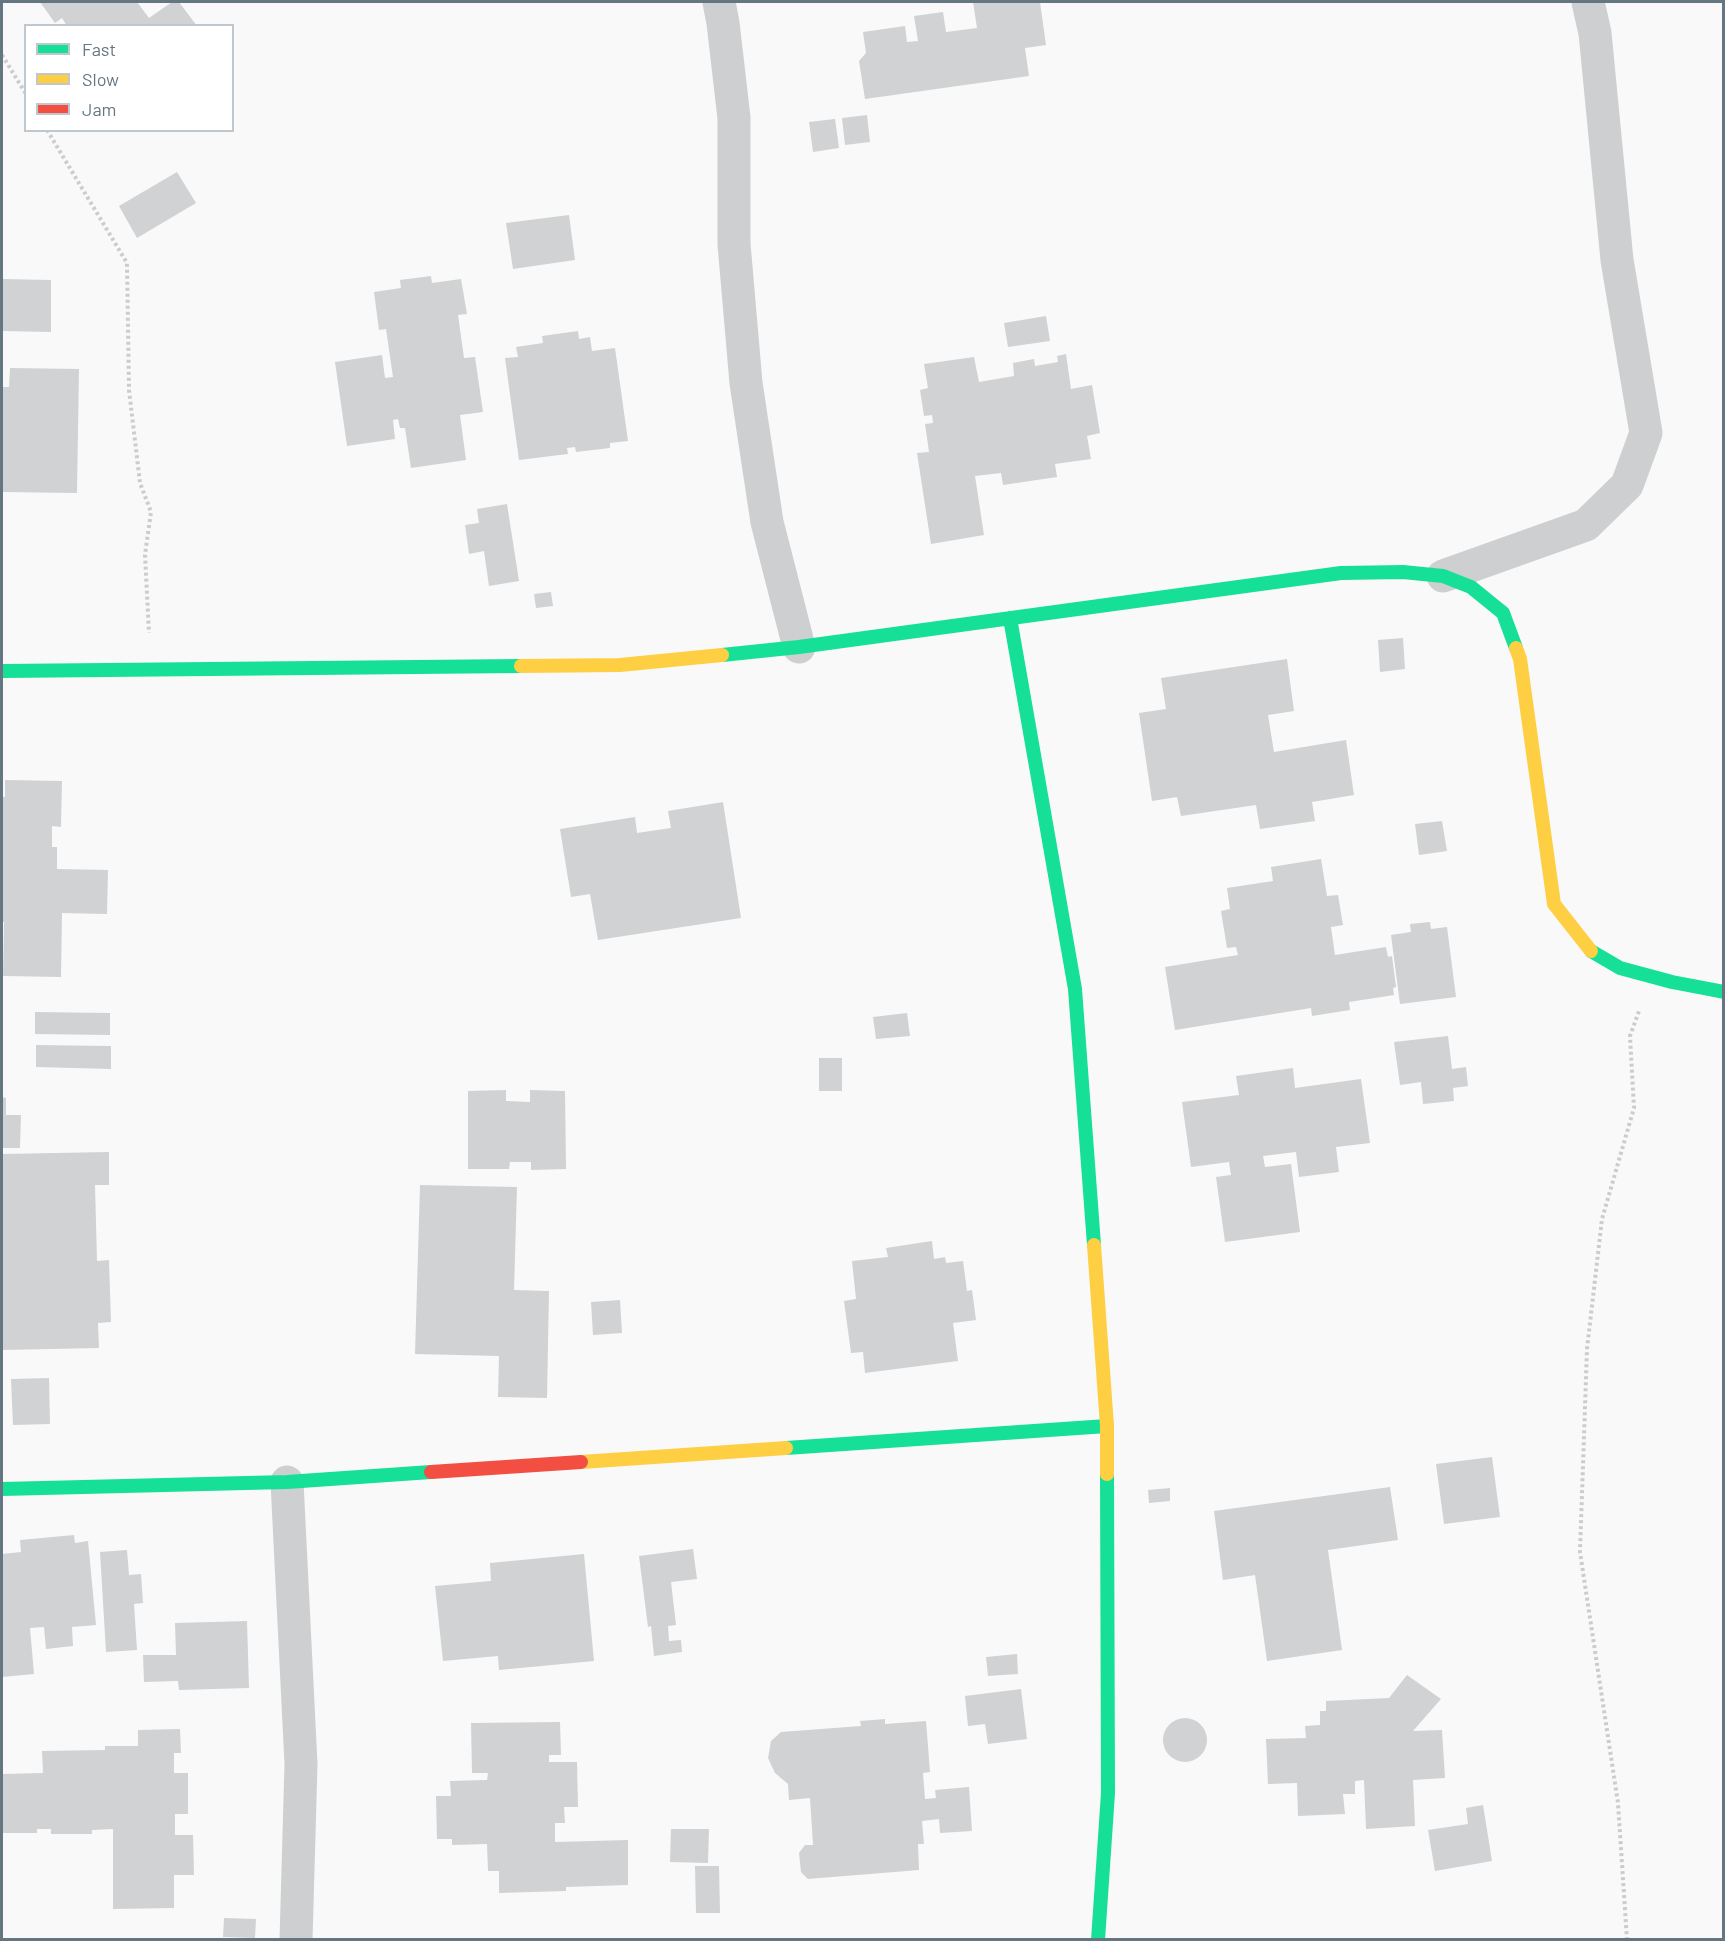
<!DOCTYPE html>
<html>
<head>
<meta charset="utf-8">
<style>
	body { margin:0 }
	#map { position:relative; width:1725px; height:1941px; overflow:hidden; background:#f9f9f9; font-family:Barlow,sans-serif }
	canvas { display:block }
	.frame { position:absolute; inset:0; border:3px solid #657683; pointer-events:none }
	.legend { position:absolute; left:24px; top:24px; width:210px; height:108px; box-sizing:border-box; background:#fff; border:2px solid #c1c8cd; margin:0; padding:8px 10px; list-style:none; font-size:18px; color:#657683 }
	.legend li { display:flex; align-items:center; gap:12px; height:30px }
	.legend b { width:30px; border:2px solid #c1c8cd }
</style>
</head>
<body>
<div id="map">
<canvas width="1725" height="1941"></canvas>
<div class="frame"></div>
<ul class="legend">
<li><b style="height:8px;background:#16e098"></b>Fast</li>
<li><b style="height:8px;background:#ffcf43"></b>Slow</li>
<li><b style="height:8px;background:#f24e42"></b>Jam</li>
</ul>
</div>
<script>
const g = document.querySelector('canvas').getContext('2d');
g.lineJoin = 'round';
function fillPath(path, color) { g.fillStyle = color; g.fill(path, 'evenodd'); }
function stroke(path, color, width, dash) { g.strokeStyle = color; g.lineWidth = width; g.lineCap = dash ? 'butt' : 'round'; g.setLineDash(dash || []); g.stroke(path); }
fillPath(new Path2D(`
	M40,2h97l12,16 23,-16h7l18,24h-130l-5,-8 -7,5z
	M973,2h67l6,43 -21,3 4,28 -164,23 -6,-38 7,-8 -3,-21 42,-6 2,16 11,-1 -4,-25 29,-4 3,20 31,-4z
	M867,115l3,27 -25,3 -3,-27z
	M835,119l4,29 -26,4 -4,-30z
	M177,172l19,31 -59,35 -18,-32z
	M569,215l6,45 -62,9 -7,-46z
	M431,276l1,7 29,-4 6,35 -9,1 6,43 11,-1 8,55 -23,3 6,45 -55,8 -6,-40h-5l-2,-9 -5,1 2,19 -48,7 -12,-84 47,-7 3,23 8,-1 -7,-48 -7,1 -5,-38 27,-4 -1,-8z
	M2,279l49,1v52l-49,-1z
	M1046,316l4,25 -42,6 -4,-24z
	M578,331l1,8 11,-2 2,14 23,-3 13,93 -18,2v5l-34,4 -1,-5 -8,1 1,6 -49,6 -14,-102 13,-1 -2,-10 27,-4 -1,-7z
	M1066,354l5,35 21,-4 8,48 -13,3 4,23 -36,5 2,13 -54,8 -2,-12 -26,3 9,59 -53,9 -14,-91 12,-1 -4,-28 8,-1 -1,-8 -8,1 -4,-26 8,-2 -4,-24 50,-7 5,25 35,-6 -1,-13 21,-4 1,7 23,-4 -1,-6z
	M10,368l69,1 -2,124 -75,-1v-105h7z
	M507,504l12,77 -30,5 -5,-35 -15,3 -4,-29 14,-2 -2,-14z
	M551,592l2,14 -17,2 -2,-14z
	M1403,638l2,31 -25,3 -2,-32z
	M1287,659l7,52 -26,4 6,37 72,-12 8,55 -42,7 3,19 -55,8 -4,-24 -75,11 -4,-19 -25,4 -13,-88 27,-4 -5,-31z
	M5,780l57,1 -1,46 -9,-1v21h5v22l51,1 -1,44 -45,-1 -1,64 -58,-1 1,-54h-2v-125h3z
	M723,802l18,116 -143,22 -8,-46 -19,3 -11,-68 75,-12 2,16 34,-5 -3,-17z
	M1442,821l5,30 -28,4 -4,-31z
	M1321,859l6,37 11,-1 5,30 -12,2 4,28 51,-8 2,10 4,-1 4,31 -3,1 1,7 -45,7 1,8 -38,6 -1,-8 -136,22 -10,-63 73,-12 -2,-8 -9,1 -6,-37 9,-2 -3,-21 46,-7 -2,-14z
	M1430,922l1,7 16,-2 9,70 -56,7 -9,-69 20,-3 -1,-8z
	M35,1012l75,1v22l-75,-1z
	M907,1013l3,23 -34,3 -3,-22z
	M1448,1036l4,33 14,-2 2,19 -15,2 1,13 -31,3 -2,-22 -21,3 -6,-43z
	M36,1045l75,1v23l-75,-2z
	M819,1058h23v33h-23z
	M1293,1068l2,20 66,-9 9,64 -34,4 3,25 -40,5 -3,-25 -33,4 2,11 26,-3 9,68 -75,10 -9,-65 15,-2 -2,-13 -38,5 -9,-65 57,-7 -3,-19z
	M506,1090v11l24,1v-12l35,1 1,78 -35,1v-8h-21l-1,7h-41v-78z
	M2,1097l4,1v17h15l-1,33h-18z
	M109,1152v33h-14l2,76 12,-1 2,62 -13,1 1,25 -97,2v-196z
	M420,1185l97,2 -3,103 35,1 -2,107 -49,-1 1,-41 -84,-2z
	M932,1241l2,18 11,-2 1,6 17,-2 4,30 5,-1 4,30 -23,3 5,38 -93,12 -2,-21 -12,1 -7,-52 12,-2 -4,-38 36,-4 -2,-9z
	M620,1300l2,33 -29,2 -2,-33z
	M49,1378l1,46 -37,1 -2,-46z
	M1492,1457l8,60 -56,7 -8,-60z
	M1390,1487l8,53 -70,10 14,100 -75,11 -12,-86 -32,5 -9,-69z
	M1170,1488v13l-21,2 -1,-13z
	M74,1535l1,8 13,-2 8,84 -24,2 1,19 -27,3 -2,-22 -14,1 4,46 -32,3v-123l19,-2 -1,-12z
	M693,1549l4,30 -26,3 5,43 -8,1 1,15 12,-1 1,12 -28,4 -3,-30 -3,1 -9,-71z
	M127,1550l2,25 12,-1 2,29 -9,1 3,46 -31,2 -6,-100z
	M584,1554l10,107 -95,9 -1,-14 -55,5 -8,-75 56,-5 -1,-18z
	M247,1621l2,67 -70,2 -1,-9 -34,1 -1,-27h33l-1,-32z
	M1017,1654l1,20 -30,2 -2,-19z
	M1407,1675l34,24 -28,32 29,-1 3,48 -32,2 2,46 -49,3 -2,-49 -9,1v13h-12l2,20 -47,2 -1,-33 -29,1 -2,-45 40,-1 -1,-12 15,-1v-14h6v-10l63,-3z
	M1021,1689l6,50 -39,5 -3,-20 -17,2 -3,-30z
	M1163 1740a22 22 0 1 1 44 0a22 22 0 1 1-44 0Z
	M885,1719v5l41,-3 4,51 -7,1 2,26 11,-1 -1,-8 34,-3 3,44 -32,2 -1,-14 -17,2 2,23h-6l1,26 -111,9 -7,-7 -2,-19 6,-8h8l-3,-47 -21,2 -1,-16 -13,-11 -7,-15 3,-17 10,-9 80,-6 -1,-5z
	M560,1722l1,33h-12v7h28l1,45h-14l1,16h-10v19l73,-2v45l-62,2v4l-67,2v-22h-11l-1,-27 -35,1v-6h-15l-1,-43h15l-1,-15 37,-1 1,-7h-16l-1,-50z
	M180,1729l1,24h-7v20h14v41h-13v21h18l1,40h-20v33l-61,1v-80l-21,1v4h-41v-5h-14v4h-35v-59l41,-1 -1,-22 63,-1v-4h33v-16z
	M1483,1805l9,56 -57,10 -7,-41 40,-6 -2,-16z
	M671,1829h38l-1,34 -38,-1z
	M695,1866h24l1,47h-24z
	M224,1918l32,1 -1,19 -32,-1z`), '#d0d2d3');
stroke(new Path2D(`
	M2,55l24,39
	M47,130l80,133 2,127 11,93 11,29 -6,43 4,78
	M1627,1940l-9,-137 -38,-251 7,-203 15,-130 32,-111 -4,-72 9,-25`), '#cbcccd', 4, [3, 3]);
stroke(new Path2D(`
	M719,2l4,21 11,95v126l12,139 21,139 32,125
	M1443,576l143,-51 41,-40 19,-52 -29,-173 -22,-227 -7,-31
	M287,1482l14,282 -5,176`), '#cecfd0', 33);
stroke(new Path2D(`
	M1010,618l65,371 19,256
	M722,655l77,-8 542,-74 62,-1 40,4 28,11 32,26 13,35
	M2,671l519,-5
	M1591,951l29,17 52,14 52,10
	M786,1448l321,-22
	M2,1489l285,-7 144,-10
	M1098,1940l10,-147 -1,-319`), '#16e098', 14);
stroke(new Path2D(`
	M1516,648l4,11 34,245 37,47
	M521,666l99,-1 102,-10
	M1094,1245l13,181v48
	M581,1462l205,-14`), '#ffcf43', 14);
stroke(new Path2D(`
	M431,1472l150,-10`), '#f24e42', 14);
</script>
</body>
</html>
